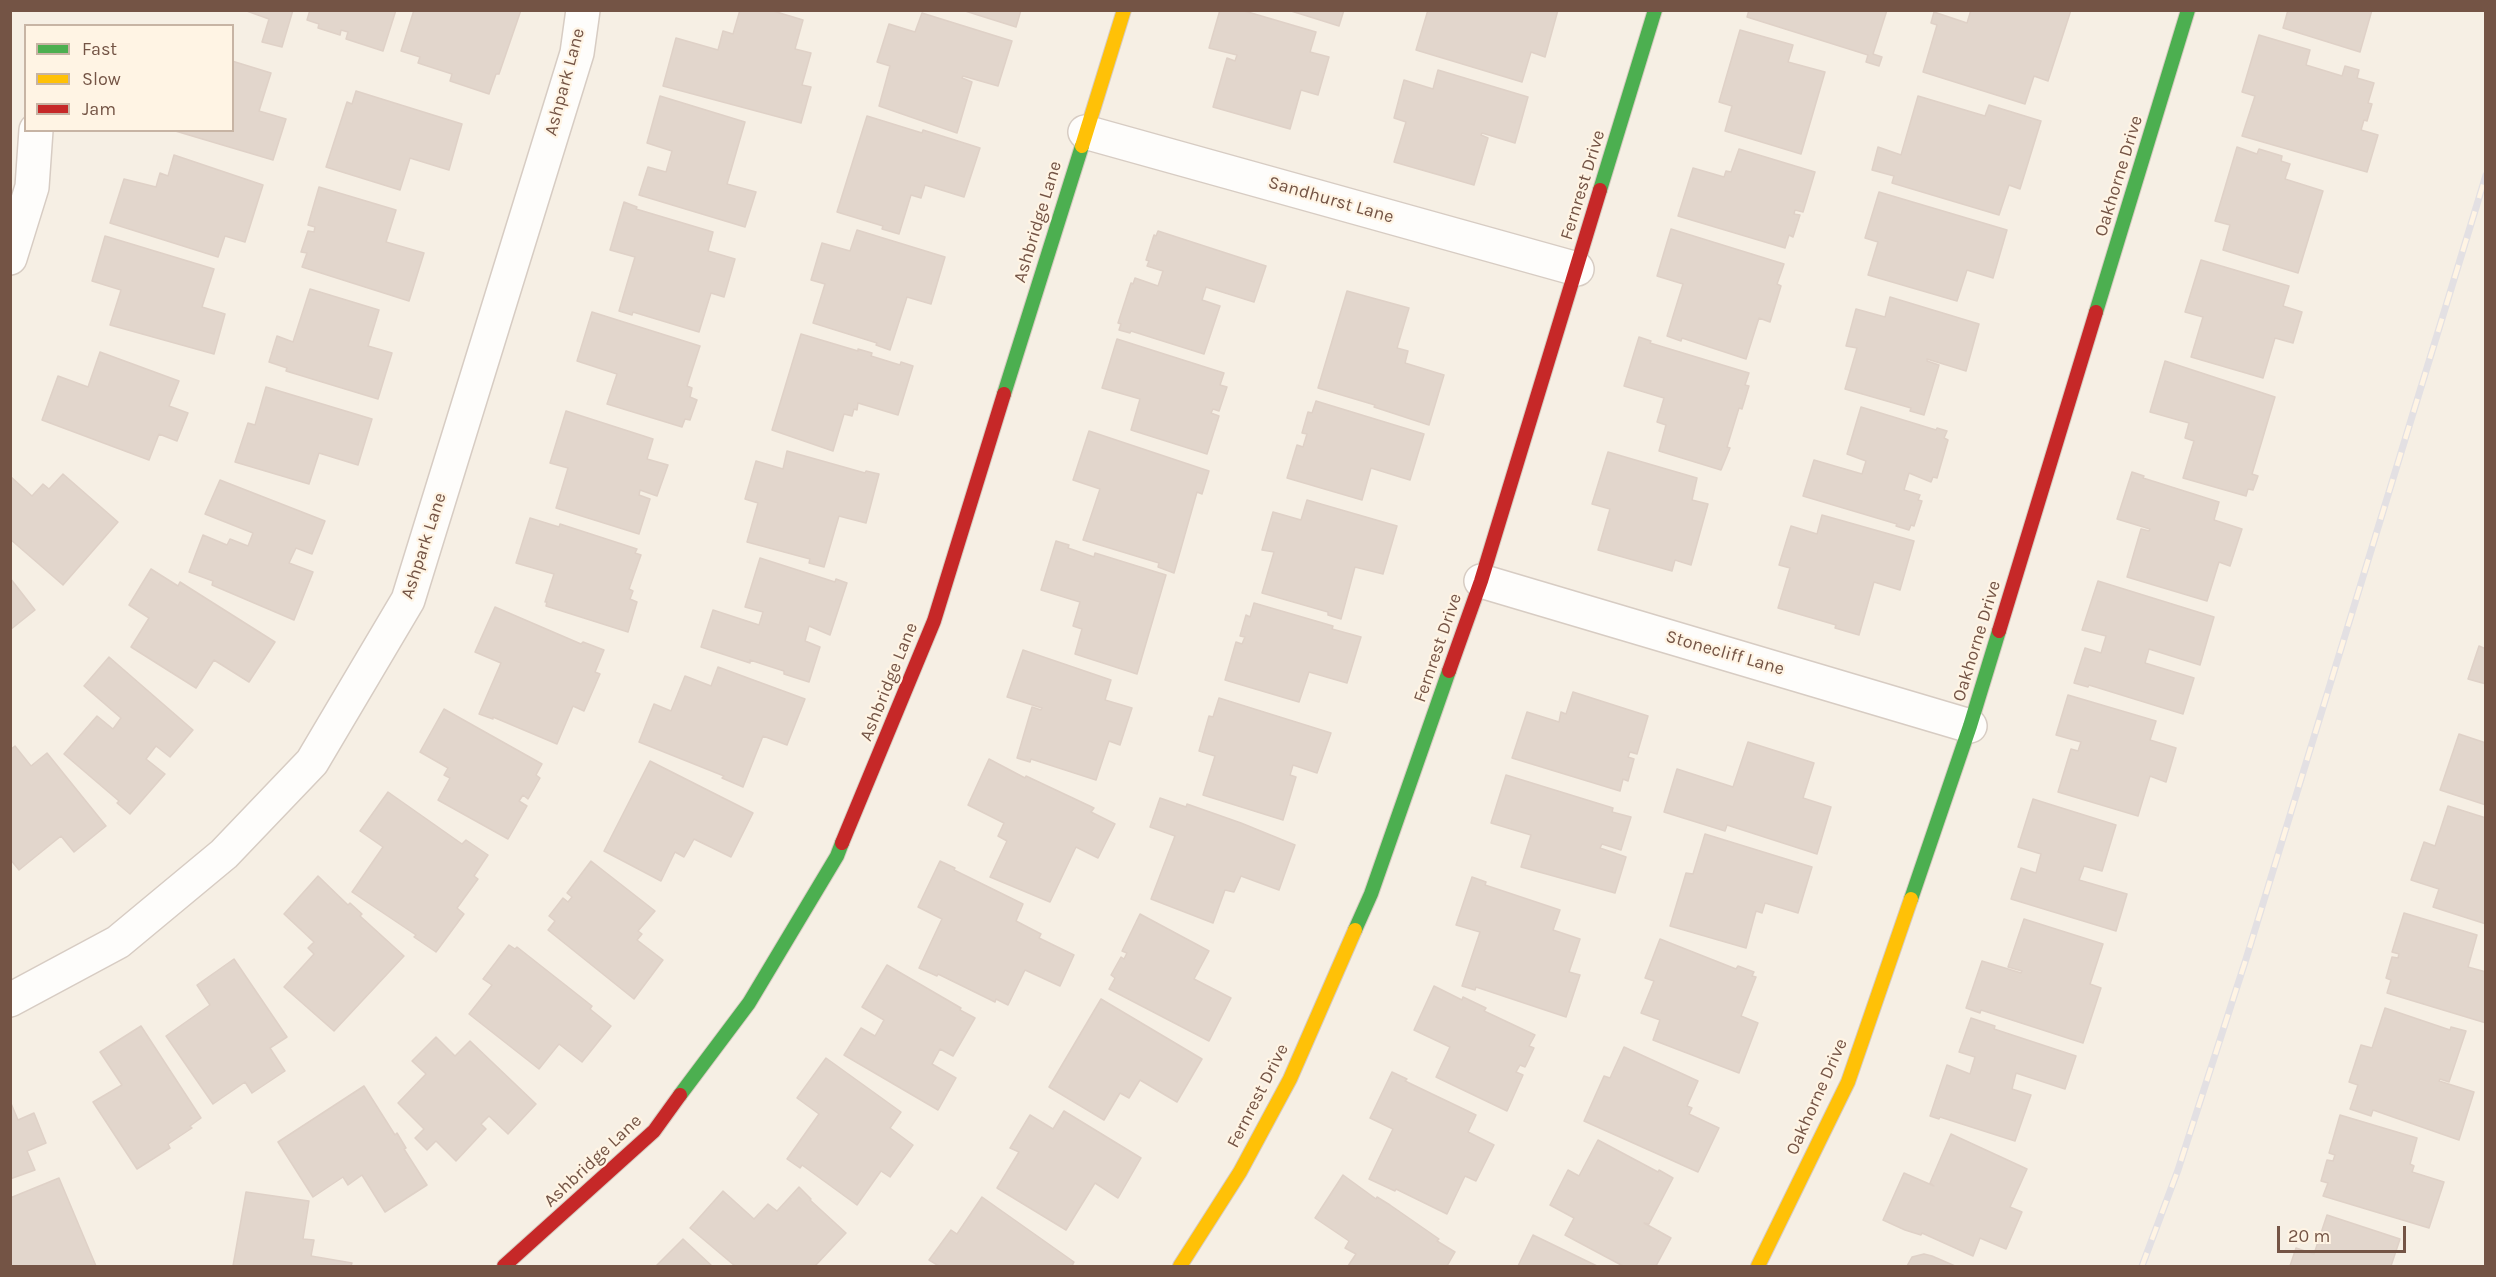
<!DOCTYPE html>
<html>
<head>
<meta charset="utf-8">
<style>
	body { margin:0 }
	#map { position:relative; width:2496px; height:1277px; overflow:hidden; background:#f6efe4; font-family:Karla,sans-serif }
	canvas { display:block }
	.frame { position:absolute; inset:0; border:12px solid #745445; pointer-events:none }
	.legend { position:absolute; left:24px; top:24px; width:210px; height:108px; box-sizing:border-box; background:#fff4e4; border:2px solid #c7b4a4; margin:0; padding:8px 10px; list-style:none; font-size:18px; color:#745445 }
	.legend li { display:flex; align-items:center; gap:12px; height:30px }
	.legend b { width:30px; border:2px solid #c7b4a4 }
	.scale { position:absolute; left:2277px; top:1226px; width:129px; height:27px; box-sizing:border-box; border:3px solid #745445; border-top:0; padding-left:8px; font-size:18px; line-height:21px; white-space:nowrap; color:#745445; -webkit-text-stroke:4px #fff4e4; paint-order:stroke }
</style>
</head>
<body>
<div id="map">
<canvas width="2496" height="1277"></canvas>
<div class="frame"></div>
<ul class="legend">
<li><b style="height:8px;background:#4caf50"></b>Fast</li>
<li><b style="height:8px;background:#ffc107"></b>Slow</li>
<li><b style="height:8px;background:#c62828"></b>Jam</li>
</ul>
<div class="scale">20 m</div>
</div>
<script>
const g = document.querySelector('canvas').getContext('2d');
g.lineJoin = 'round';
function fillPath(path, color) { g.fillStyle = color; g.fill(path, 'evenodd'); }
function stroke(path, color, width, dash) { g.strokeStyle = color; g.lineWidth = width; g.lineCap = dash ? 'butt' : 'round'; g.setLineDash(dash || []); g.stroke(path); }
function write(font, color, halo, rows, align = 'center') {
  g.font = font + ' Karla,sans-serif'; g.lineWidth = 4.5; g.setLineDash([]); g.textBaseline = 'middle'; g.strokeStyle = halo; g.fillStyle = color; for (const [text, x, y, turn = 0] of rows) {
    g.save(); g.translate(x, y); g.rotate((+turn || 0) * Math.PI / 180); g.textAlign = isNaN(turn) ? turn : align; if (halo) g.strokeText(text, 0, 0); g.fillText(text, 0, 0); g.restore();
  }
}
const building = new Path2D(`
	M244,10h49l-11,37 -20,-5 7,-23z
	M310,10h86l-13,41 -37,-12 2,-7 -7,-2 -1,5 -22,-7 1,-4 -12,-4z
	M414,10h107l-22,64h-3l-7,20 -39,-13 2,-7 -34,-11 2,-6 -19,-6z
	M740,10h30l33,10 -8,29 16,4 -9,32 9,2 -10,36 -138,-37 13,-48 42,12 5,-19 10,3z
	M962,10h59l-5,17z
	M1220,10h21l75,22 -6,20 19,5 -11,38 -17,-5 -11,39 -77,-22 14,-49 8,3 2,-6 -28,-7z
	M1288,10h56l-5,16z
	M1428,10h130l-13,47 -14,-5 -9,30 -106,-32z
	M1749,10h138l-14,44 9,3 -3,9 -13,-4 2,-7 -121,-38z
	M1971,10h100l-23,71 -14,-5 -9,28 -102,-32 14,-47 -6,-2 3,-11 33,11z
	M2288,10h84l-12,42 -77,-24z
	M922,13l90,28 -14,45 -35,-10 -1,2 10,4 -15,51 -78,-27 11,-40 -13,-4 12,-38 26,8z
	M1740,30l53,15 -5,17 37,10 -24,82 -76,-23 7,-25 -13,-4z
	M2259,35l51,15 -4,15 36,11 3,-10 14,4 -2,8 17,5 -6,20 4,1 -5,17 -3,-1 -3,10 17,5 -11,37 -125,-36 13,-40 -13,-4z
	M232,61l39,12 -12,38 27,8 -13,41 -101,-30h60z
	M1438,70l90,27 -13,46 -33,-10 -1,2 7,3 -14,47 -80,-23 12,-40 -12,-4 10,-38 29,9z
	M356,91l106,33 -13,46 -39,-12 -10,32 -74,-23 21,-65 5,2z
	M660,96l85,26 -18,62 29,8 -11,35 -106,-32 9,-28 18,5 6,-21 -25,-8z
	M1918,96l67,20 4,-11 52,16 -21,68 -11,-4 -10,30 -107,-32 2,-7 -22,-6 6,-23 23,8z
	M867,116l55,17 1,-3 57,18 -16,49 -39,-12 -4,13 -10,-3 -12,39 -17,-5 1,-3 -46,-14z
	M2237,147l20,7 2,-5 23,7 -1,5 9,3 -5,15 38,12 -25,82 -75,-23 7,-25 -15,-4z
	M1739,149l76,23 -12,40 -8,-2 -1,4 6,1 -7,22 -4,-2 -4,13 -107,-32 15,-48 31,9 2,-6 5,1z
	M174,155l89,30 -18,57 -20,-6 -7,21 -108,-34 14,-44 32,8 4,-14 8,3z
	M319,187l77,23 -10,32 38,11 -15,48 -107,-34 5,-14 -6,-1 7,-21 6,1 1,-5 -7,-2z
	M1879,192l128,38 -14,48 -26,-8 -10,31 -89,-26 10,-33 -13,-4z
	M624,202l13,5 -1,2 77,23 -5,19 27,8 -11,38 -13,-4 -12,39 -66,-20 -1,3 -13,-4 16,-54 -25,-7z
	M1671,229l113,35 -7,20 4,2 -11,36 -11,-4 -13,41 -64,-21 -1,3 -14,-5 16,-52 -26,-8z
	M857,230l88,27 -14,47 -24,-7 -17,53 -14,-5 1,-2 -64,-20 12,-39 -14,-4 11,-37 28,8z
	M1158,231l108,35 -12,36 -48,-15 -4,13 18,6 -16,48 -73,-23 -1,2 -11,-3 2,-6 -3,-1 13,-40 2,1 2,-6 23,8 5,-15 -16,-5 2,-5 -3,-1 8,-25 2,1z
	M105,236l109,33 -12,38 23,7 -11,40 -104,-29 11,-35 -29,-9z
	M2201,260l88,26 -6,20 19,6 -9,31 -18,-5 -12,40 -72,-21 12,-40 -18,-5z
	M310,289l69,21 -11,36 24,7 -14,46 -92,-28 1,-3 -18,-6 8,-26 16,6z
	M1347,291l62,17 -12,40 11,3 -3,12 39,12 -15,50 -55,-18 1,-2 -57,-17z
	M1890,297l89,27 -13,47 -39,-12v2l12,4 -15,50 -14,-4 1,-3 -66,-19 12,-41 -11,-2 10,-37 29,8z
	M592,312l108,34 -13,40 5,2 -2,9 7,3 -7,20 -5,-1 -3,8 -75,-23 10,-30 -40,-13z
	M801,334l57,17v-2l14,4 -1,3 29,9 1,-3 12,4 -15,49 -40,-12 -1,7 -3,-1 -2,7 -8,-2 -11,37 -61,-21z
	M1639,337l12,4 -1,2 99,30 -4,12 4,1 -7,23 -3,-1 -12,39 3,1 -9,22 -62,-19 7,-26 -9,-3 7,-24 -40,-12z
	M1117,339l107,34 -4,12 7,2 -8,24 -6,-2 -2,4 8,3 -12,38 -76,-24 9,-31 -38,-11z
	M100,352l79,29 -10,25 19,7 -11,28 -18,-7 -10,26 -107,-40 16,-44 30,11z
	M2165,361l110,36 -23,77 6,2 -5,14 -5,-1 -2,7 -63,-18 11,-37 -9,-3 4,-15 -39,-11z
	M266,387l106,32 -14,46 -39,-12 -10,31 -74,-22 13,-39 7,2z
	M1316,401l108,33 -14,46 -39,-12 -9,32 -75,-22 10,-33 6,2 4,-13 -5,-1 6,-21 4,1z
	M1861,407l75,23 1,-2 10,3 -3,7 4,2 -11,38 -4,-1 -2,5 -22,-9 -5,17 16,5 -2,5 4,1 -8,25 -3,-1 -2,5 -13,-4 1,-2 -94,-28 11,-36 48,14 4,-13 -19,-7z
	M566,411l87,28 -6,20 21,6 -11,31 -17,-6 -1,5 11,4 -11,35 -83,-26 12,-40 -18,-5z
	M1089,431l120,40 -7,23 -5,-2 -23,81 -16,-6 1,-4 -76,-23 17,-51 -27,-9z
	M787,451l78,22 1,-2 13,3 -13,49 -27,-7 -15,51 -15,-4 1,-4 -63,-17 11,-39 -13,-4 11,-38 27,8z
	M1608,452l89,26 -5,22 16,4 -17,61 -16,-5 -3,11 -74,-21 12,-41 -18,-5z
	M2132,472l12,4 -1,2 76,24 -5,18 28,9 -12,37 -11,-4 -12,39 -80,-24 14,-48 8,2 1,-2 -33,-10z
	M63,474l55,48 -55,63 -53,-46v-63l22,20 11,-12 6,5z
	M220,480l105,41 -13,33 -16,-6 -7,15 24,9 -19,48 -82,-35 1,-4 -24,-9 14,-37 24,10 3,-6 18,7 5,-13 -48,-19z
	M1307,500l90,26 -14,48 -28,-7 -14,52 -13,-4v-3l-66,-19 12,-41 -12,-2 11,-38 28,8z
	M1822,515l92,26 -14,49 -26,-8 -15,53 -24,-7 1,-3 -58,-17 12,-40 -11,-3 12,-39 26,8z
	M530,518l29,9 1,-3 77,25 -2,4 6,2 -12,34 4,2 -3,8 7,3 -9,30 -82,-26 1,-4h-2l9,-28 -38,-11z
	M1056,541l13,4 -1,3 26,9 1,-4 71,22 -29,99 -62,-20 7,-25 -9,-3 7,-24 -39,-12z
	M760,558l75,24 1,-3 11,4 -17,52 -21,-9 -4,15 15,6 -11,35 -25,-8v-3l-34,-11v3l-49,-16 12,-37 46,15 4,-13 -18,-5z
	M151,569l27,17 2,-4 95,60 -26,40 -35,-22 -18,28 -65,-41 18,-29 -20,-13z
	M10,578l25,32 -25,20z
	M2098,581l116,36 -14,48 -51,-16 -4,14 49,15 -11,36 -94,-29 -1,2 -14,-4 11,-35 16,5 5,-17 -24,-6z
	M1254,603l79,23 -1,3 29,8 -14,46 -38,-11 -10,30 -74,-22 11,-38 6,2 3,-7 -5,-1 6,-21 4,2z
	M495,607l86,37 2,-2 21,8 -9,22 5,2 -16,37 -11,-5 -16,38 -64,-27v2l-14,-5 22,-51 -26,-11z
	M2479,646l7,3v35l-18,-5z
	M1023,650l88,30 -6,20 27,8 -12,37 -11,-4 -13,39 -65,-21 -1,3 -13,-4 15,-51 9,3 1,-2 -35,-11z
	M109,657l84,73 -23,27 -14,-11 -10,13 19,15 -35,40 -13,-11 2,-2 -55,-47 33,-38 16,13 8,-11 -37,-32z
	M718,667l87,32 -18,46 -24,-9 -20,51 -21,-9 2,-2 -85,-34 15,-38 17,7 14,-35 26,10z
	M1573,692l75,24 -11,38 -7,-2 -2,5 6,2 -6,22 -5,-2 -3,12 -108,-33 15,-46 32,10 2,-10 5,2z
	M2068,695l88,26 -6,19 26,8 -10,34 -16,-6 -12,40 -80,-24 13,-43 7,2 3,-9 -25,-7z
	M1219,698l112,35 -14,40 -24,-8 -3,10 6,2 -13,43 -80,-25 12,-39 -16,-5 10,-35 4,1z
	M444,709l98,55 -6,11 4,3 -12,21 -5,-4 -4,6 8,5 -19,33 -70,-39 12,-22 -6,-3 4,-7 -28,-16z
	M2459,734l27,9v62l-46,-15z
	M1748,742l66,21 -11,35 28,9 -14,47 -90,-29 -2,6 -61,-19 13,-43 56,18z
	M15,746l16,20 16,-13 59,73 -32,26 -13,-16 -42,34 -9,-11v-109z
	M989,759l36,19 1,-2 68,32 -3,4 24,12 -17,34 -22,-11 -26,55 -60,-25 17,-36 -9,-5 6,-13 -36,-18z
	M650,761l103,52 -22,44 -37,-18 -10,18 -9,-5 -14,29 -57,-30z
	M1506,775l107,33 -1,4 19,5 -10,33 -19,-6 -2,4 26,9 -11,36 -94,-26 10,-32 -40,-12z
	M388,792l74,52 4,-4 22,15 -14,21 4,3 -21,29 7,6 -28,38 -22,-15 2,-2 -64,-43 31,-45 -23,-16z
	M1160,798l26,9 1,-3 54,19 54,22 -16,45 -38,-14 -7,16 -9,-2 -12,33 -62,-24 24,-63 -25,-9z
	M2033,799l83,26 -14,46 -18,-5 -5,14 48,14 -11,37 -105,-32 10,-31 15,5 5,-19 -23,-7z
	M2448,806l38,12v106l-53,-17 6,-18 -28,-9 13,-38 11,4z
	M1705,834l107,33 -14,46 -33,-10 -3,10 -6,-2 -10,37 -76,-22 16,-53 7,1z
	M591,861l64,50 -17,20 4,3 -5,6 26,20 -29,39 -86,-69 7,-9 -6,-5 14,-18 5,4 4,-5 -5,-4z
	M940,861l15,7 -1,2 69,34 -7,17 25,13 -2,4 35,17 -14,31 -35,-16 -17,35 -12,-6 -1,3 -57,-28 -1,2 -18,-8 23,-49 -24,-12z
	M318,876l30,29 2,-2 12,11 -2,2 44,40 -70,75 -50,-44 30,-33 -6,-6 6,-6 -30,-28z
	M1472,877l14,5 -1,3 75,25 -7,20 27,9 -11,33 11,3 -14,42 -90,-30 -1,3 -13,-4 18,-54 -24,-7z
	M2404,913l73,22 -9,32 18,5v51l-99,-30 4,-13 -5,-2 6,-21 6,1 1,-4 -7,-2z
	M1140,914l69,37 -15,28 37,19 -22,43 -100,-52 6,-11 -4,-3 10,-18 3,2 3,-6 -5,-2z
	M2024,919l79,25 -13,40 11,4 -18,55 -102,-33 -1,3 -14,-5 16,-47 39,12 1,-2 -14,-4z
	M1660,939l76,30 2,-3 16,6 -2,4 4,1 -15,39 17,7 -19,50 -86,-33 7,-20 -19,-7 13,-32 -9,-3z
	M509,945l6,4 2,-2 75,59 -2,3 21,17 -29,36 -23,-18 -20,25 -70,-55 23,-29 -9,-6z
	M234,959l53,78 -17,11 15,23 -33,22 -7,-11 -32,22 -47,-68 44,-31 -13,-20z
	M887,965l74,43 -1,2 15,8 -22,38 -13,-7 -8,15 24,14 -18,32 -94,-55 17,-27 14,8 9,-16 -22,-13z
	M1434,986l28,14 1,-3 23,11 -2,3 51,24 -6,11 5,2 -9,19 -5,-2 -4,7 7,3 -16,36 -71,-34 14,-30 -36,-17z
	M1101,999l101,60 -25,43 -37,-22 -11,18 -9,-5 -16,27 -55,-33z
	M2385,1008l65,22 1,-3 15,4 -17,51 -9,-3 -1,2 35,11 -15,48 -86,-30 -2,6 -21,-7 8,-24 -9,-3 12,-37 11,3z
	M1971,1018l24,8 -1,3 82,27 -11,33 -49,-16 -4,16 19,6 -16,46 -75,-24 -1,2 -9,-3 17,-51 23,9 5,-17 -16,-5z
	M141,1026l60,92 -11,8 2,2 -24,16 2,4 -33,21 -44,-67 29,-17 -22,-33z
	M436,1037l19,19 15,-15 66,63 -28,30 -19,-18 -8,8 5,5 -30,32 -20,-20 -9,9 -12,-12 9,-9 -26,-26 28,-29 -14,-13z
	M1624,1047l74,34 -11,25 5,2 -3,6 30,14 -21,44 -114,-51 20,-45 6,2z
	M826,1058l75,54 -11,16 23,17 -23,32 -9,-6 -24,34 -55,-40 -2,3 -13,-9 32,-45 -22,-16z
	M1392,1072l15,7 -2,2 71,34 -8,17 26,13 -18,36 -11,-5 -18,38 -51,-25 -1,2 -26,-12 24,-50 -23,-11z
	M364,1086l31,49 2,-2 9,15 -2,1 23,36 -42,27 -23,-37 -14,10 -5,-8 -30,20 -35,-55z
	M10,1101l8,19 16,-7 12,30 -19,8 8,19 -25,9z
	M1064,1111l77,47 -23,40 -23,-15 -29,47 -69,-42 22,-36 -9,-4 20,-33 23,14z
	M2340,1115l77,23 -7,26 4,2 -2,6 32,10 -15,46 -106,-32 5,-13 -7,-2 6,-21 6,1 2,-6 -6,-2z
	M1951,1134l76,35 -17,38 12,5 -16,37 -26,-11 -7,18 -51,-23 -1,2 -16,-5 -22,-10 21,-47 30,13 -4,-3z
	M1598,1140l60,32 1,-2 14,8 -24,46 -5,-1 27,15 -15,28h-33l-58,-31 9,-17 -24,-13 18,-35 11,6z
	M1343,1175l33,24 1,-2 13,8 49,34 -2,2 18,11 -8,14h-99l8,-12 -11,-6 4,-7 -34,-23z
	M59,1178l37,88h-86v-68z
	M799,1187l12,12 -1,1 36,33 -31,33h-80l-45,-38 33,-37 31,28 14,-15 9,7z
	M246,1192l63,9 -6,38 11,1 -3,16 41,7 -1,3h-118z
	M982,1197l92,65 -2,4h-133l-10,-6 22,-30 6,4z
	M2327,1215l73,24 -9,27h-101l6,-18 18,6z
	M1533,1235l64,31h-79z
	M683,1239l29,27h-56z
	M1924,1254l8,2 23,10h-48l5,-9z`);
fillPath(building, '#e2d6cc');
stroke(building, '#dfd1c7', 1.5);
const street = new Path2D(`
	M1085,132l492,137
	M10,258l22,-71 4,-57
	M1481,581l489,145
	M10,1000l108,-58 106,-88 88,-92 96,-162 169,-547 6,-43`);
const fast = new Path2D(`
	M1600,190l55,-180
	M2096,312l92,-302
	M1004,394l78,-248
	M1911,899l59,-173 29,-95
	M1355,930l16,-36 78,-223
	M680,1095l69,-92 88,-147 5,-13`);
const slow = new Path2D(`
	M1082,146l42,-136
	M1180,1266l60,-94 50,-93 65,-149
	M1758,1266l90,-184 63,-183`);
const jam = new Path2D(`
	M1999,631l97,-319
	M1449,671l32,-90 119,-391
	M842,843l92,-222 70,-227
	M504,1266l150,-135 26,-36`);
stroke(street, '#d7ccc3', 36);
stroke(fast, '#d6cbc1', 16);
stroke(slow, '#d6cbc1', 16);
stroke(jam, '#d6cbc1', 16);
stroke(street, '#fefdfb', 33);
stroke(fast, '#4caf50', 14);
stroke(slow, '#ffc107', 14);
stroke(jam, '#c62828', 14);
const rail = new Path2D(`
	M2142,1266l36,-96 68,-211 240,-784`);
stroke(rail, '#e3e0e3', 7);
stroke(rail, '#fff4e4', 4.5, [14]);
write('18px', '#745445', '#fff4e4', [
	["Ashpark Lane",565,82,-75],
	["Oakhorne Drive",2119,176,-73],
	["Fernrest Drive",1583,185,-73],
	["Sandhurst Lane",1331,200,16],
	["Ashbridge Lane",1038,222,-73],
	["Ashpark Lane",424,546,-72],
	["Oakhorne Drive",1977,641,-73],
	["Fernrest Drive",1438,648,-71],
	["Stonecliff Lane",1725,653,16],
	["Ashbridge Lane",889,682,-68],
	["Fernrest Drive",1258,1096,-63],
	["Oakhorne Drive",1817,1097,-66],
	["Ashbridge Lane",593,1161,-43]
]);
</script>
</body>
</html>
